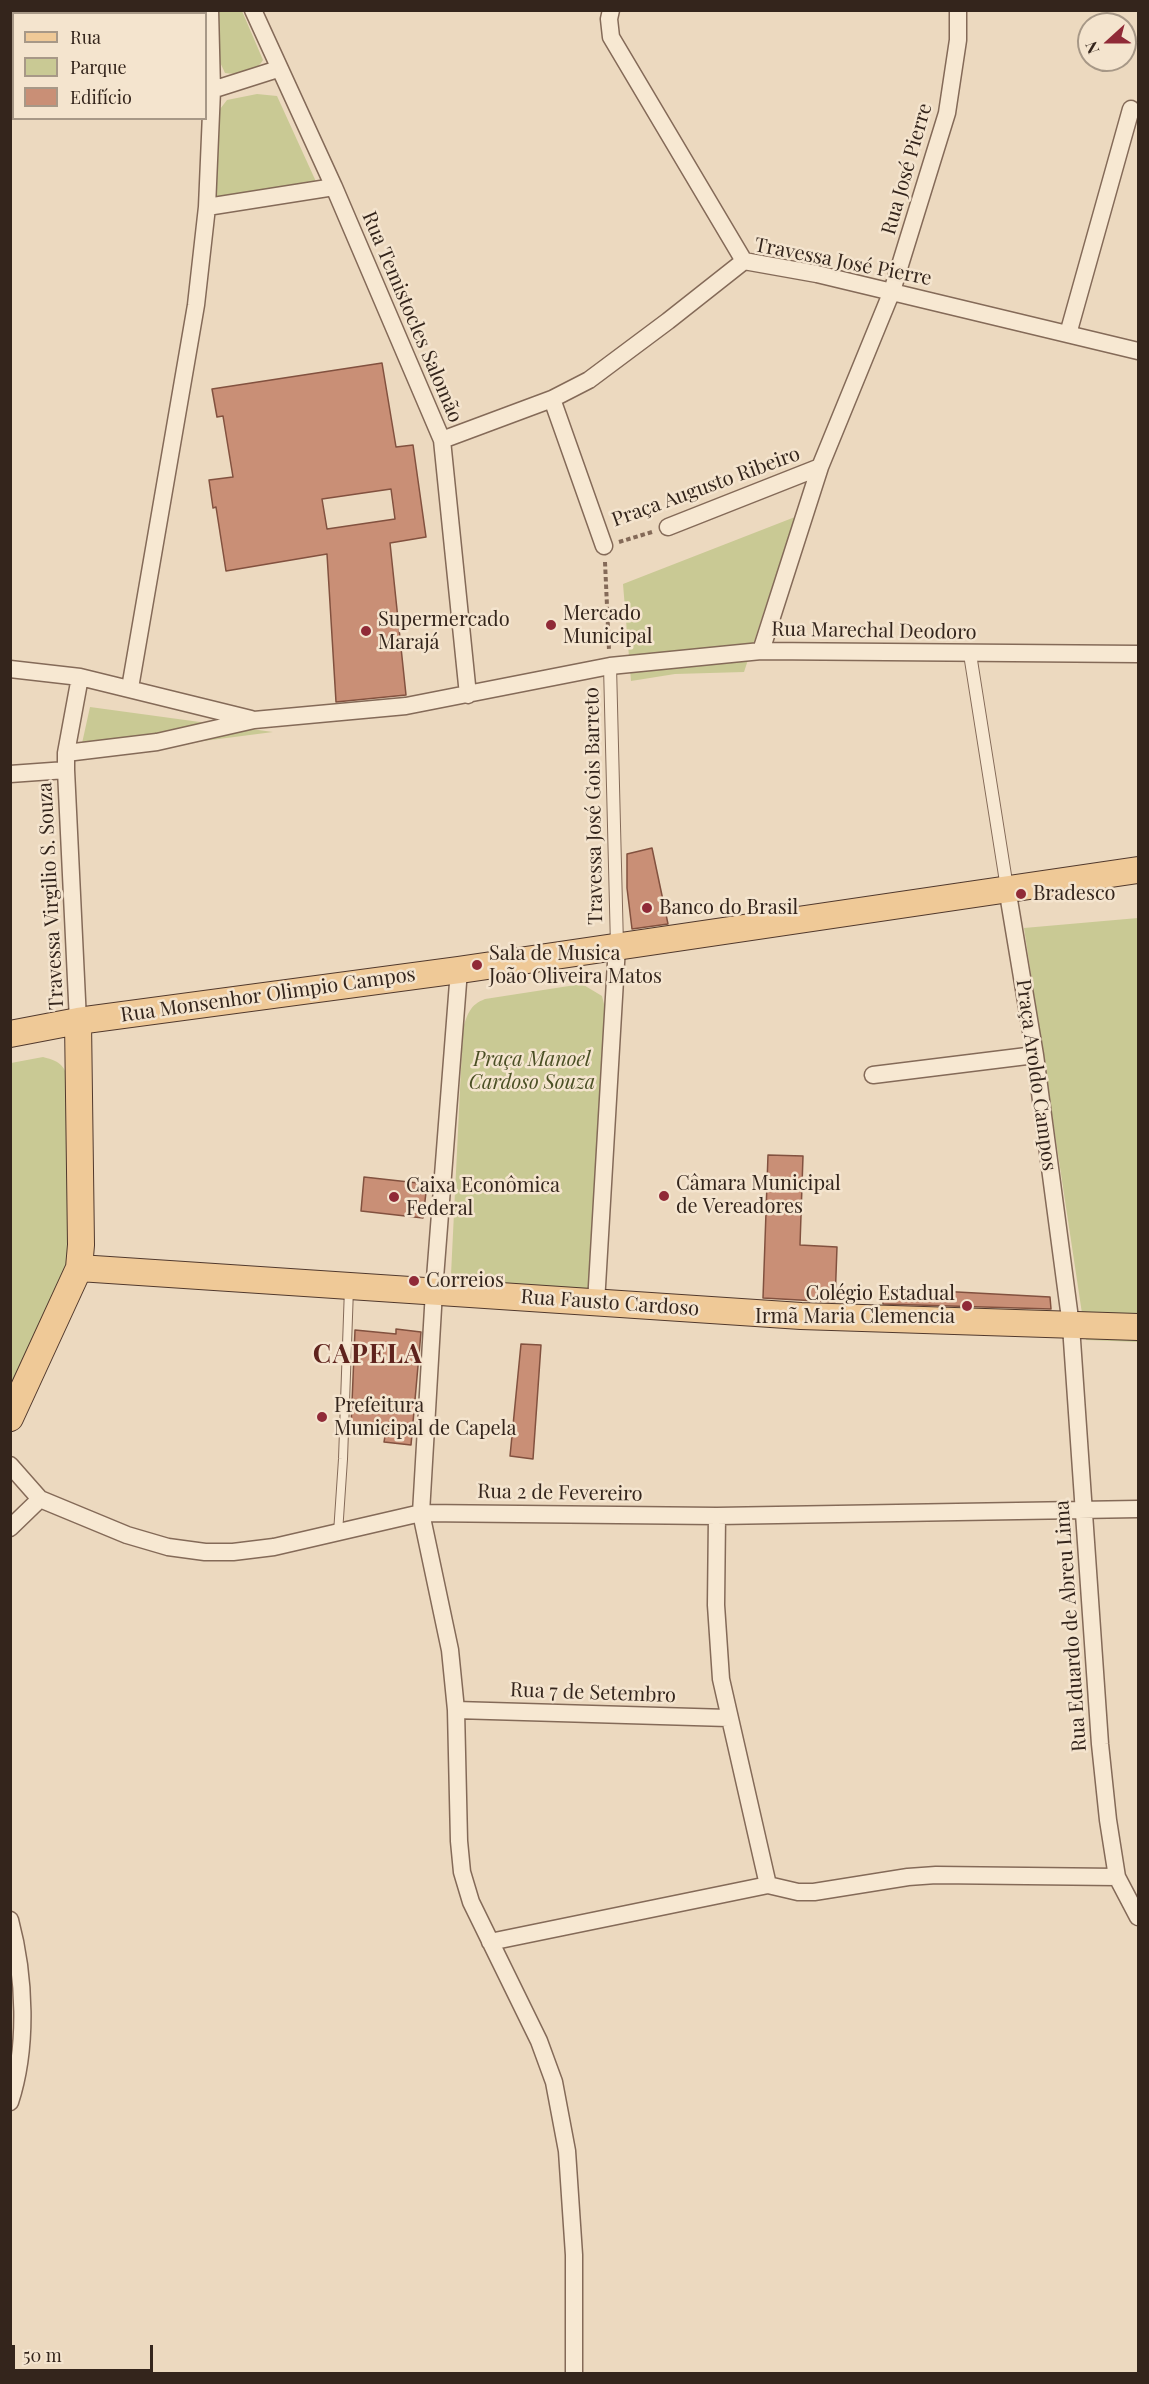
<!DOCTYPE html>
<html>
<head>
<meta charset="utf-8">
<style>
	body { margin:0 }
	#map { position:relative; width:1149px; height:2384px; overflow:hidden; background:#ecd9bf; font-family:"Playfair Display",serif }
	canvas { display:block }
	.frame { position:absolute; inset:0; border:12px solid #34251c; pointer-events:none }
	.legend { position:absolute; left:12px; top:12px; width:195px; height:108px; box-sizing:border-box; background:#f4e4ce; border:2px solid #a79887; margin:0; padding:8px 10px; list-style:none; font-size:18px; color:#34251c }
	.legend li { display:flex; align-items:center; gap:12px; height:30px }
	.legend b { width:30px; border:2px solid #a79887 }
	.north { position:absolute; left:1077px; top:12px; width:60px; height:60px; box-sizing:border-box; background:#f4e4ce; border:2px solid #a79887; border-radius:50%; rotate:249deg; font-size:16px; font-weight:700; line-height:24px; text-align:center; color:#34251c }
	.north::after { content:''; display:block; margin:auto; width:21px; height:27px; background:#902a37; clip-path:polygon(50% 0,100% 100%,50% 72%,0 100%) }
	.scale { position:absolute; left:12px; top:2345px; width:141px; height:27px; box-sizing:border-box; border:3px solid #34251c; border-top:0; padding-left:8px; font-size:18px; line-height:21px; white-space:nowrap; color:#34251c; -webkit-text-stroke:4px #f4e4ce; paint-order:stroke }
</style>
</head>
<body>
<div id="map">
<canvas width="1149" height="2384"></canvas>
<div class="frame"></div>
<ul class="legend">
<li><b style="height:8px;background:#efc997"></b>Rua</li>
<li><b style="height:16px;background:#c9c994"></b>Parque</li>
<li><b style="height:16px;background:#c98f76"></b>Edifício</li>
</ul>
<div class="north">N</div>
<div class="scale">50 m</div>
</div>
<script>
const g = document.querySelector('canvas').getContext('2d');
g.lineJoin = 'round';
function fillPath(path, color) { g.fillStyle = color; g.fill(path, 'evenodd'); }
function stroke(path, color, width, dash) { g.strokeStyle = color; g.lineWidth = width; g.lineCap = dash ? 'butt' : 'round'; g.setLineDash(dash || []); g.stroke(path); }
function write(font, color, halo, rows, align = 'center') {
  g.font = font + ' "Playfair Display",serif'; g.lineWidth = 5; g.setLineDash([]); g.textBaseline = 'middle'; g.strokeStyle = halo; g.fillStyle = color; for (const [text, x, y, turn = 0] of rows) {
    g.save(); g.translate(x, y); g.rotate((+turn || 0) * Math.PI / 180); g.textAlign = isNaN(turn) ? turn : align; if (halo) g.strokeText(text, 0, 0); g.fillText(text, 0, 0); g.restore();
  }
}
fillPath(new Path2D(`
	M216,11h26l21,49c-7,13 -25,15 -38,13l-6,-13z
	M257,94l20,2 41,90 -102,17 1,-90 10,-13z
	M795,517l-51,155 -69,2 -44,7 -8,-97z
	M90,707l183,25 -194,25z
	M1138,918v424l-52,-2 -62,-412z
	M582,984l20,12 5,20 -17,272 -3,15 -137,-8 13,-267c5,-15 7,-23 22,-29z
	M43,1057c19,5 22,9 26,27l13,183 -71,137v-341z`), '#c9c994');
const building = new Path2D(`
	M382,363l14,84 17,-2 13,92 -36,6 16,152 -70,7 -9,-148 -101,17 -10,-64 -3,1 -4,-28 24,-3 -10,-61 -6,1 -5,-28zM391,489l4,30 -68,10 -5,-30z
	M652,848l16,76 -36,5 -5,-41v-34z
	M768,1155l35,1 -3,89 37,2 -2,55 -72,-4z
	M364,1177l63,7 -4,34 -62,-7z
	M883,1288l167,9 1,12 -168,-5z
	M396,1329l25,3 -10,113 -27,-3 2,-12 -35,-3 4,-97 41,4z
	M521,1344l20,1 -8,114 -23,-3z`);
fillPath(building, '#c98f76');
stroke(building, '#82513f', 1.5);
const service = new Path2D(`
	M338,1533l5,-74 6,-171`);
const pedestrian = new Path2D(`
	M970,654l37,234
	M610,666l7,280`);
const minor = new Path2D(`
	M253,10l81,177 108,253 26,255
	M611,10l-2,9 2,18 133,224
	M212,90l66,-21
	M207,207l127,-20
	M1068,334l63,-225
	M552,399l52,147
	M442,440l110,-41 37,-19 79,-59 76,-60 73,13 321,77
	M668,527l152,-60
	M761,651l59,-184 72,-176 55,-178 11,-73v-30
	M10,669l70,8 171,42
	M130,688l66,-383 11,-98 5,-117 -2,-80
	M66,753l91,-11 97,-22 152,-14 204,-40 151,-15 377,3
	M10,774l56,-4
	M1007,888l28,167 36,271 29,418 8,76 9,57 21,40
	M459,970l-25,321 -13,222 29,137 6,60 3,131 3,31 9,30 68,139 15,41 13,69 7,104v119
	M78,1021l-12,-251v-17l14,-76
	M873,1075l162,-20
	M596,1303l21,-357
	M10,1465l30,34 87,36 41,12 37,5h28l41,-5 147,-34 296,3 421,-7
	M717,1516l-1,89 5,74 47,206
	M10,1528l30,-29
	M456,1710l272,8
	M10,1920c15,56 18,127 0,182
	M490,1942l278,-57 30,7h16l94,-15 28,-2 181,2`);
const primary = new Path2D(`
	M10,1034l68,-13 381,-51 679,-100
	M79,1268l722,48 337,11
	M10,1418l69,-150 2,-23 -3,-224`);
stroke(service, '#846a58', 10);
stroke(pedestrian, '#846a58', 14);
stroke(minor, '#846a58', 19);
stroke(primary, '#51392d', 28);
stroke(new Path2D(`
	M619,542l33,-10
	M605,562l4,88`), '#846a58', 4, [4.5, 3]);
stroke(service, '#f7e8d2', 8);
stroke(pedestrian, '#f7e8d2', 12);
stroke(minor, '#f7e8d2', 16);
stroke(primary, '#efc997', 26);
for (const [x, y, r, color] of [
	[551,625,6,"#902a37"],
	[366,631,6,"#902a37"],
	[1021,894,6,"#902a37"],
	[647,908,6,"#902a37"],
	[477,965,6,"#902a37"],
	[664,1196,6,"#902a37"],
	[394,1197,6,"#902a37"],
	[414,1281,6,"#902a37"],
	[967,1306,6,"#902a37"],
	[322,1417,6,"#902a37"]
]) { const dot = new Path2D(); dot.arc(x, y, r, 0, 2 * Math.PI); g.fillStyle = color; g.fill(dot); stroke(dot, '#f4e4ce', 2); }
write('20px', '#34251c', '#f4e4ce', [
	["Rua José Pierre",907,169,-74],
	["Travessa José Pierre",843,262,11],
	["Rua Temistocles Salomão",412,317,67],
	["Praça Augusto Ribeiro",706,487,-20],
	["Rua Marechal Deodoro",874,631,1],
	["Travessa José Gois Barreto",594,806,-91],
	["Travessa Virgilio S. Souza",51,896,-93],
	["Rua Monsenhor Olimpio Campos",268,995,-8],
	["Praça Aroldo Campos",1036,1075,82],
	["Rua Fausto Cardoso",610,1303,4],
	["Rua 2 de Fevereiro",560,1493,1],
	["Rua Eduardo de Abreu Lima",1071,1626,-94],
	["Rua 7 de Setembro",593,1693,2]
]);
write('20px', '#34251c', '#f4e4ce', [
	["Mercado",563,614],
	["Municipal",563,637],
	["Supermercado",378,620],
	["Marajá",378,643],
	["Bradesco",1033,894],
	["Banco do Brasil",659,908],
	["Sala de Musica",489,954],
	["João Oliveira Matos",489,977],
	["Câmara Municipal",676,1184],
	["de Vereadores",676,1207],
	["Caixa Econômica",406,1186],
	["Federal",406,1209],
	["Correios",426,1281],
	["Colégio Estadual",955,1294,"right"],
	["Irmã Maria Clemencia",955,1317,"right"],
	["Prefeitura",334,1406],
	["Municipal de Capela",334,1429]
], 'left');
write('italic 20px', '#4a4f24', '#f4e4ce', [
	["Praça Manoel",532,1060],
	["Cardoso Souza",532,1083]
]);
g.letterSpacing = '1.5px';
write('bold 26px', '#5f231d', '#f4e4ce', [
	["CAPELA",368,1355]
]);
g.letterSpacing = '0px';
</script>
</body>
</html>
